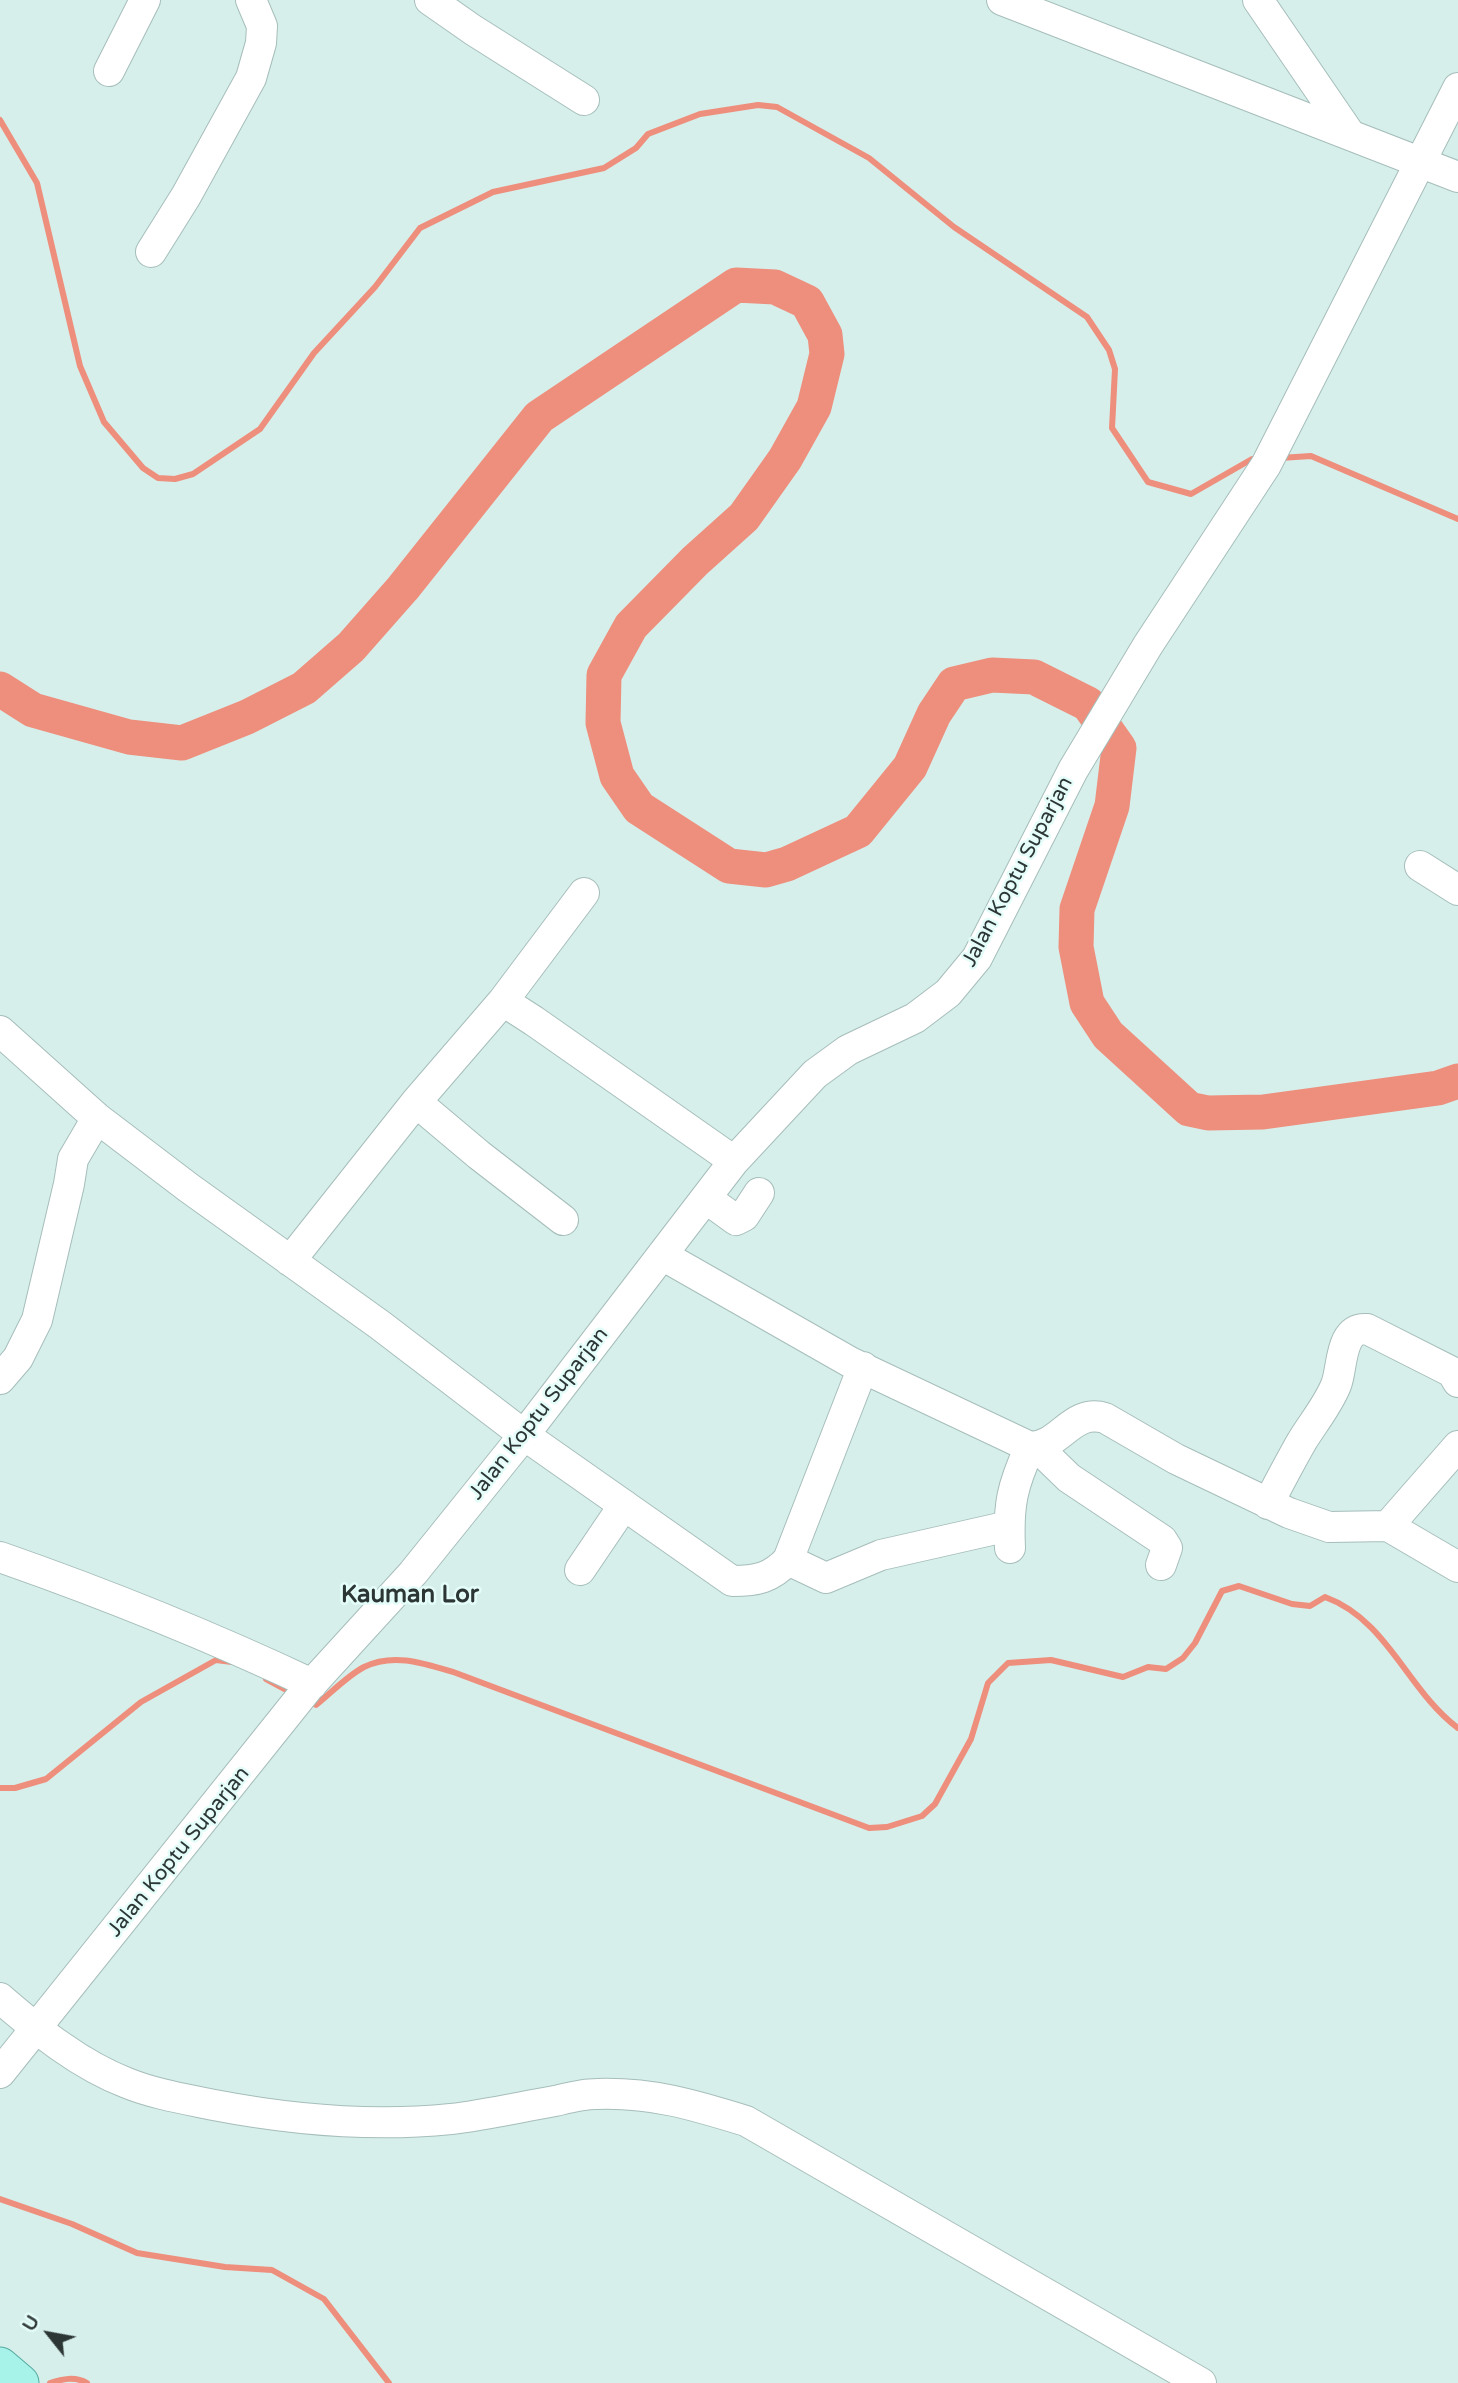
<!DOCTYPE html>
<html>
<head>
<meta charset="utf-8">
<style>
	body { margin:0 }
	#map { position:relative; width:1458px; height:2383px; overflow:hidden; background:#d7efeb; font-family:"Varela Round",sans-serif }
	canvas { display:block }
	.north { position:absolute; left:14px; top:2299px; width:70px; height:70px; -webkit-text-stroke:5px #e4fdf9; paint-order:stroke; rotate:301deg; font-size:19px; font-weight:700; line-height:28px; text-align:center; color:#2c3634 }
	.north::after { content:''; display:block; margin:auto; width:24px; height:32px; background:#2c3634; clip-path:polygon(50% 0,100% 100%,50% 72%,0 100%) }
</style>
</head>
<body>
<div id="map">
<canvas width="1458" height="2383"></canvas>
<div class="north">U</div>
</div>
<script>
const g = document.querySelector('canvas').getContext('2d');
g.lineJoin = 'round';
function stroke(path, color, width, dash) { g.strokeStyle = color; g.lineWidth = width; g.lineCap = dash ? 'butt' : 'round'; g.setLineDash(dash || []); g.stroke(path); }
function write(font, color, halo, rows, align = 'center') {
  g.font = font + ' "Varela Round",sans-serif'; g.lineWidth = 5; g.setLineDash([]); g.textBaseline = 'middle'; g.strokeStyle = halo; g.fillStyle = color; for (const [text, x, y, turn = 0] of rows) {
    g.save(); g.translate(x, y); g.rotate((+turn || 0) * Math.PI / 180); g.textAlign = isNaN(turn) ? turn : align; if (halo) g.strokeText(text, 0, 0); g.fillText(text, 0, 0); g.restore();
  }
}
stroke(new Path2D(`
	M0,120l37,63 43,183 24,56 39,46 15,10 17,1 18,-5 67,-45 54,-76 61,-66 45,-59 73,-36 111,-24 32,-20 12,-14 52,-20 58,-9 19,2 92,51 85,69 133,90 22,33 6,19 -3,59 36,54 43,12 61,-35h7
	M1280,458l31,-2 147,63
	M266,1679l28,15
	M307,1700l9,5c15,-12 31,-29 48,-38 30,-15 62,-3 92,6l413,155 18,-1 35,-11 13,-12 36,-65 17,-56 20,-20 43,-3 72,17 25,-10 18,2 17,-11 12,-15 27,-52 17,-5 53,18 18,2 15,-9c63,23 82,93 133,131
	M0,1788h15l31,-9 95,-77 75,-42 16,2
	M0,2199l72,25 65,29 88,14 47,3 52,29 65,84
	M50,2383c12,-4 25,-7 37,0`), '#ee8e7c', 6);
stroke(new Path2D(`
	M0,689l33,21 96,27 53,6 65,-26 57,-29 47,-41 52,-59 136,-171 197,-132 39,2 32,15 18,33 2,19 -13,53 -29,52 -41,58 -49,44 -64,65 -27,49 -1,48 14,53 22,32 90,58 37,4 21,-6 71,-33 52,-64 24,-53 20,-30 38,-9 42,2 54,27 31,44 -7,58 -35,103 -1,38 11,56 21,32 81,74 19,4 55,-1 175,-24 20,-7`), '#ee8e7c', 35);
const minor = new Path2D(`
	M430,0l43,30 111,70
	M1002,0l456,177
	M1258,0l91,133
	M109,71l36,-71
	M151,252l35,-56 65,-118 10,-35 1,-17 -11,-26
	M1420,866l38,24
	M503,1001l81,-108
	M0,1031l97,87 92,70 191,137 144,110 208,146c25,0 39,-3 56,-21l75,-193
	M416,1102l63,53 84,65
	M707,1199l29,21 8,-4 15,-23
	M662,1255l188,107 180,85c30,0 42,-39 75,-29l71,41 113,54 40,14 59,-1 70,-80
	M290,1261l126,-159 87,-101 31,20 200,140
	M0,1379l18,-21 19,-38 32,-136 4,-25 24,-41
	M1037,1447l32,31 93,62 5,8 -6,17
	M1268,1504c11,-21 22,-42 34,-63 11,-18 26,-36 34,-56 7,-17 3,-58 31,-56l85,43 6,10
	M1388,1526l70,41
	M1010,1548c-2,-43 2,-62 20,-101
	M0,1557c106,37 210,79 312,127
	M788,1560l38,18 55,-23 128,-29
	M580,1570l44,-65
	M0,1998c38,33 80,67 127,85 27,11 58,16 87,22 78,15 157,22 237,14 34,-4 69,-12 104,-18 13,-3 28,-7 41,-7 56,-2 98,11 150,27l455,262
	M0,2073l308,-385 105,-115 111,-138 210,-274 81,-87 33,-24 67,-32 33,-25 29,-35 96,-188 75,-125 118,-180 192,-377`);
const major = new Path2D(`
	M0,2366l20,17`);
stroke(minor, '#a6beba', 32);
stroke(major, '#56aba1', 39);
stroke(minor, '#fff', 30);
stroke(major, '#a7f2e9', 37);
write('21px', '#2c3634', '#e4fdf9', [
	["Jalan Koptu Suparjan",1018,872,-62],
	["Jalan Koptu Suparjan",539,1414,-52],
	["Jalan Koptu Suparjan",179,1852,-51]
]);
write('bold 24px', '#2c3634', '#e4fdf9', [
	["Kauman Lor",410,1596]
]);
</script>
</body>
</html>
